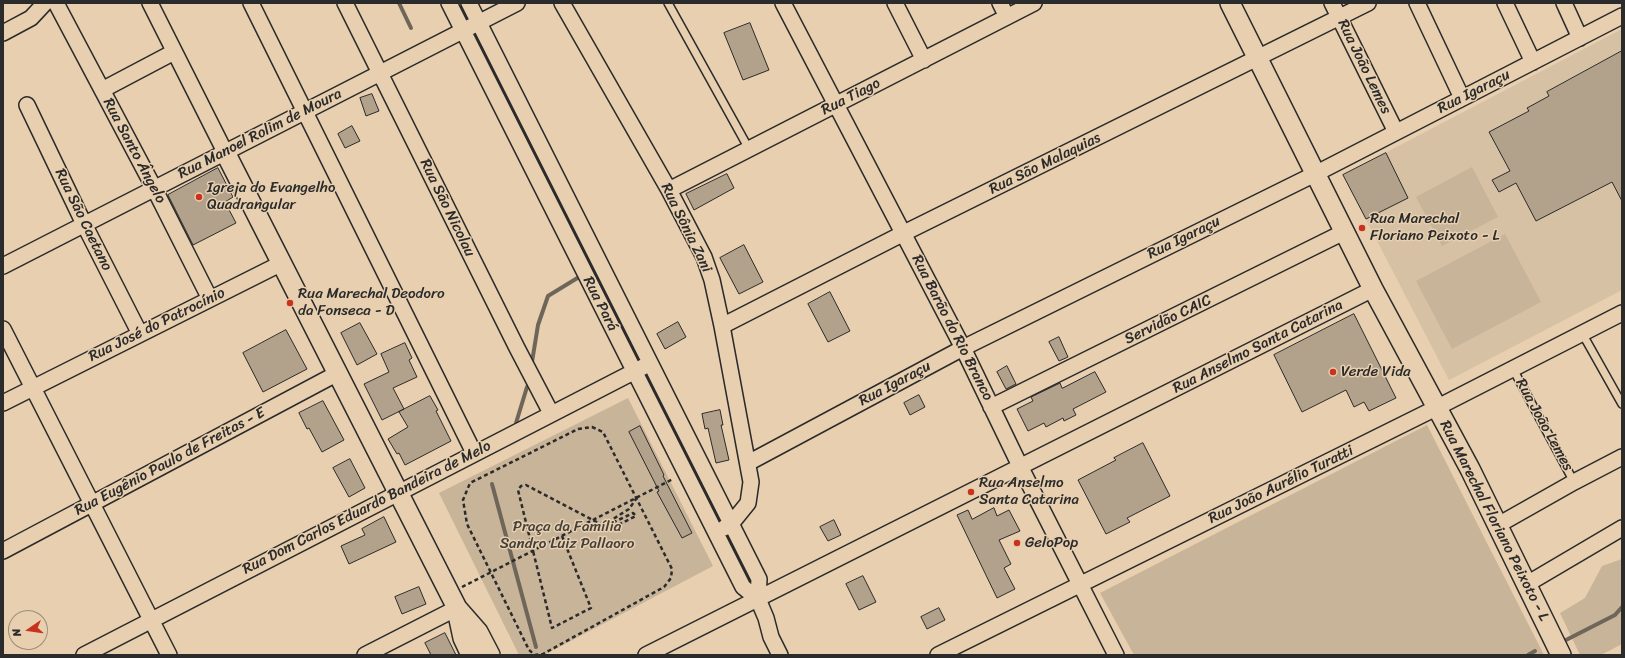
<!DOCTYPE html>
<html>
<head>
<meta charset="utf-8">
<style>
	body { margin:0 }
	#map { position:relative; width:1625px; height:658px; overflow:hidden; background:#e7cfaf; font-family:Sriracha,sans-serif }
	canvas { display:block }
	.frame { position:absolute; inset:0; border:4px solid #2b2b2b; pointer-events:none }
	.north { position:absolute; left:8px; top:610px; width:40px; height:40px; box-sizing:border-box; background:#e7cfaf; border:1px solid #9c8d7a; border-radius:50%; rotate:257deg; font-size:11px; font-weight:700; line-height:16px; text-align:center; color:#2b2b2b }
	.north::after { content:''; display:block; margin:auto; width:14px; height:18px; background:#c8321e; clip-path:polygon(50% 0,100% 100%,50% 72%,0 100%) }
</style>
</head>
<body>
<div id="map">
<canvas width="1625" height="658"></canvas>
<div class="frame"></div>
<div class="north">N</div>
</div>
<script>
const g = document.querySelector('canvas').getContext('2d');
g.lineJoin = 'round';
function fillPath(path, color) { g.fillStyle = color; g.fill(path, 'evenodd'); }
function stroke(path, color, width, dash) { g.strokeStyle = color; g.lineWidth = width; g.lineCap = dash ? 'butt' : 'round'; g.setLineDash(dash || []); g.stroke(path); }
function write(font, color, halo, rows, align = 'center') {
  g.font = font + ' Sriracha,sans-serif'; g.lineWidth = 3; g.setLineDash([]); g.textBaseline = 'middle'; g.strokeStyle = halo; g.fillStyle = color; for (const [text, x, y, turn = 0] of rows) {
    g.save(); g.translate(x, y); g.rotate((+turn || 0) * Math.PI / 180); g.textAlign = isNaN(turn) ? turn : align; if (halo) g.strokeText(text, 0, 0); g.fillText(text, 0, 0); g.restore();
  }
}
fillPath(new Path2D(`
	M1622,29v261l-173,90 -106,-205z`), '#d7c1a4');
fillPath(new Path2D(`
	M1472,167l26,50 -56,29 -26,-49z
	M1505,234l36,68 -89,47 -36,-68z
	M628,398l85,168 -169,89h-25l-80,-162z
	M1427,425l117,230h-410l-34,-62z
	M1622,559v85l-21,11h-21l-20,-42 25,-15 17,-32z`), '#c8b499');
stroke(new Path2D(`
	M399,3l12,25
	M532,362l6,-37 10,-29 31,-19
	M516,423l11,-36
	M492,484l44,163
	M1566,640l49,-25 7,-8
	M1528,655l7,-4`), '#6f665a', 4);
const building = new Path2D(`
	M750,23l19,47 -26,10 -19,-47z
	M1622,51v150l-10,-19 -76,39 -20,-38 -17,9 -7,-12 18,-9 -21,-39 40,-21 -2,-3 22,-12 -2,-4z
	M372,94l7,17 -13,5 -6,-18z
	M352,126l8,15 -15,7 -7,-14z
	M1386,153l22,45 -42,21 -23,-44z
	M218,168l15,29 -8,5 11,21 -43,22 -25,-50z
	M727,174l7,14 -40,22 -8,-16z
	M744,245l19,37 -24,12 -19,-36z
	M830,292l20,39 -22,11 -20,-38z
	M1354,314l42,84 -27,13 -5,-9 -10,5 -8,-17 -44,22 -28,-57z
	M678,322l8,15 -21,12 -8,-15z
	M360,323l17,31 -20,11 -16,-32z
	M286,330l21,39 -44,23 -20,-39z
	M1059,337l9,20 -9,4 -10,-19z
	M405,343l7,15 -3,2 8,17 -24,11 11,21 -22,11 -18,-36 25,-12 -8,-18z
	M1007,366l9,18 -10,5 -9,-17z
	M1095,372l11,20 -33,17 3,6 -12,6 -1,-3 -17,9 -2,-4 -16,8 -11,-22 16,-8 -2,-4 29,-14 2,5z
	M919,395l6,12 -15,8 -6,-12z
	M430,396l8,14 -2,1 15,30 -46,24 -6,-12 -2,1 -9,-15 20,-12 -9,-15z
	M323,401l21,39 -22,12 -13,-24 -2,1 -8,-16z
	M720,410l3,15h-2l8,35 -13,3 -8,-35 -3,1 -3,-15z
	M640,426l24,49 -1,1 29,57 -10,5 -25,-46 2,-1 -30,-59z
	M1143,443l27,53 -43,22 3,4 -24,12 -28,-54 38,-20 -2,-2z
	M350,459l15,29 -16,9 -16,-29z
	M994,508l3,8 12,-6 11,21 -21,9 12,24 -7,4 11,21 -18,9 -40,-83 11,-5 4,9z
	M384,517l12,25 -47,22 -8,-18 24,-11 -3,-6z
	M834,520l7,15 -13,6 -8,-14z
	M863,576l13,26 -17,8 -13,-26z
	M419,587l7,17 -24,10 -7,-17z
	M939,608l6,12 -18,9 -6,-12z
	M445,633l11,22h-25l-6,-12z`);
fillPath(building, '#b2a18b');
stroke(building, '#2b2b2b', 1);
const service = new Path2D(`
	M668,3l81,146
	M1582,333l40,71
	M1513,369l61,113`);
const minor = new Path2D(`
	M56,3l98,185 56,111
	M150,3l75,149
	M251,3l223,450
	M345,3l172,345 34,65
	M449,3l294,584 15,12
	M469,3l290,576 -1,20 8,19 5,19 9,18
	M562,3l107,187 35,67 8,23 10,46 29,156 -3,21 -17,21 -7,4
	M783,3l180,345 57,118 96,189
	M895,3l29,57
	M1000,3l7,14
	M1332,3l64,129
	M1417,3l45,95
	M1505,3l28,59
	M1564,3l16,35
	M3,33l28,-15 14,-15
	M102,90l72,-38
	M27,105l57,119 56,110
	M669,190l365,-187
	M3,266l514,-263
	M722,326l182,-93 464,-230
	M3,329l166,326
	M3,403l279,-140
	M991,407l353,-175
	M748,463l215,-115 352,-174 307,-158
	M1498,525l76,-43 48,-25
	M3,551l335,-178
	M1527,584l95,-56
	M84,655l559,-288
	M365,655l92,-47
	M646,655l727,-366
	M938,655l498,-247 186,-95`);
const tertiary = new Path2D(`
	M1230,3l143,286 97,180 91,186
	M225,152l232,456 21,24 12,23
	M457,610l6,28 8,17`);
stroke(service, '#2b2b2b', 10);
stroke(minor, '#2b2b2b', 18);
stroke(tertiary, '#2b2b2b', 22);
stroke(new Path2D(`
	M592,427l11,5 69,137 -1,9 -7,9 -121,67 -8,1 -6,-5 -62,-126 -4,-24 7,-17 108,-54z
	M562,536l29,72 -39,20 -34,-138 3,-4 5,-1 84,44 26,-13 -3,-3 -19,9 -1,-3 16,-10 7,-10
	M462,587l211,-108`), '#2b2b2b', 2.5, [4, 3]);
stroke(service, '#e7cfaf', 7);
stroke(minor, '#e7cfaf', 15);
stroke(tertiary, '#e7cfaf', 19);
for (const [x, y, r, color] of [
	[199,197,4,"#c8321e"],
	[1362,228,4,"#c8321e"],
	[290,303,4,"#c8321e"],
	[1333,372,4,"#c8321e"],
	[971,492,4,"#c8321e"],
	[1017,543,4,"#c8321e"]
]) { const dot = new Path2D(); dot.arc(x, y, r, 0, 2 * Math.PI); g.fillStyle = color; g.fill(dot); stroke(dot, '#e7cfaf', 1.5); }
write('15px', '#2b2b2b', '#e7cfaf', [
	["Rua João Lemes",1364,67,64],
	["Rua Igaraçu",1474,92,-27],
	["Rua Tiago",851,97,-27],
	["Rua Manoel Rolim de Moura",260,134,-27],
	["Rua Santo Ângelo",134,151,62],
	["Rua São Malaquias",1045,164,-26],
	["Rua São Nicolau",447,208,64],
	["Rua São Caetano",83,220,64],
	["Rua Sônia Zani",686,228,64],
	["Rua Igaraçu",1184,238,-26],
	["Rua Pará",600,304,63],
	["Servidão CAIC",1168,320,-26],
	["Rua José do Patrocínio",157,325,-26],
	["Rua Barão do Rio Branco",952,328,63],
	["Rua Anselmo Santa Catarina",1258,347,-27],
	["Rua Igaraçu",895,384,-28],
	["Rua João Lemes",1544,425,61],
	["Rua Eugênio Paulo de Freitas - E",170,462,-28],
	["Rua João Aurélio Turatti",1281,485,-26],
	["Rua Dom Carlos Eduardo Bandeira de Melo",367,508,-27],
	["Rua Marechal Floriano Peixoto - L",1494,521,63]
]);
write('15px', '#2b2b2b', '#e7cfaf', [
	["Igreja do Evangelho",207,188],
	["Quadrangular",207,205],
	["Rua Marechal",1370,219],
	["Floriano Peixoto - L",1370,236],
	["Rua Marechal Deodoro",298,294],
	["da Fonseca - D",298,311],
	["Verde Vida",1341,372],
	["Rua Anselmo",979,483],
	["Santa Catarina",979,500],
	["GeloPop",1025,543]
], 'left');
write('15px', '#43403c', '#e7cfaf', [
	["Praça da Família",567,527],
	["Sandro Luiz Pallaoro",567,544]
]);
</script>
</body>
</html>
